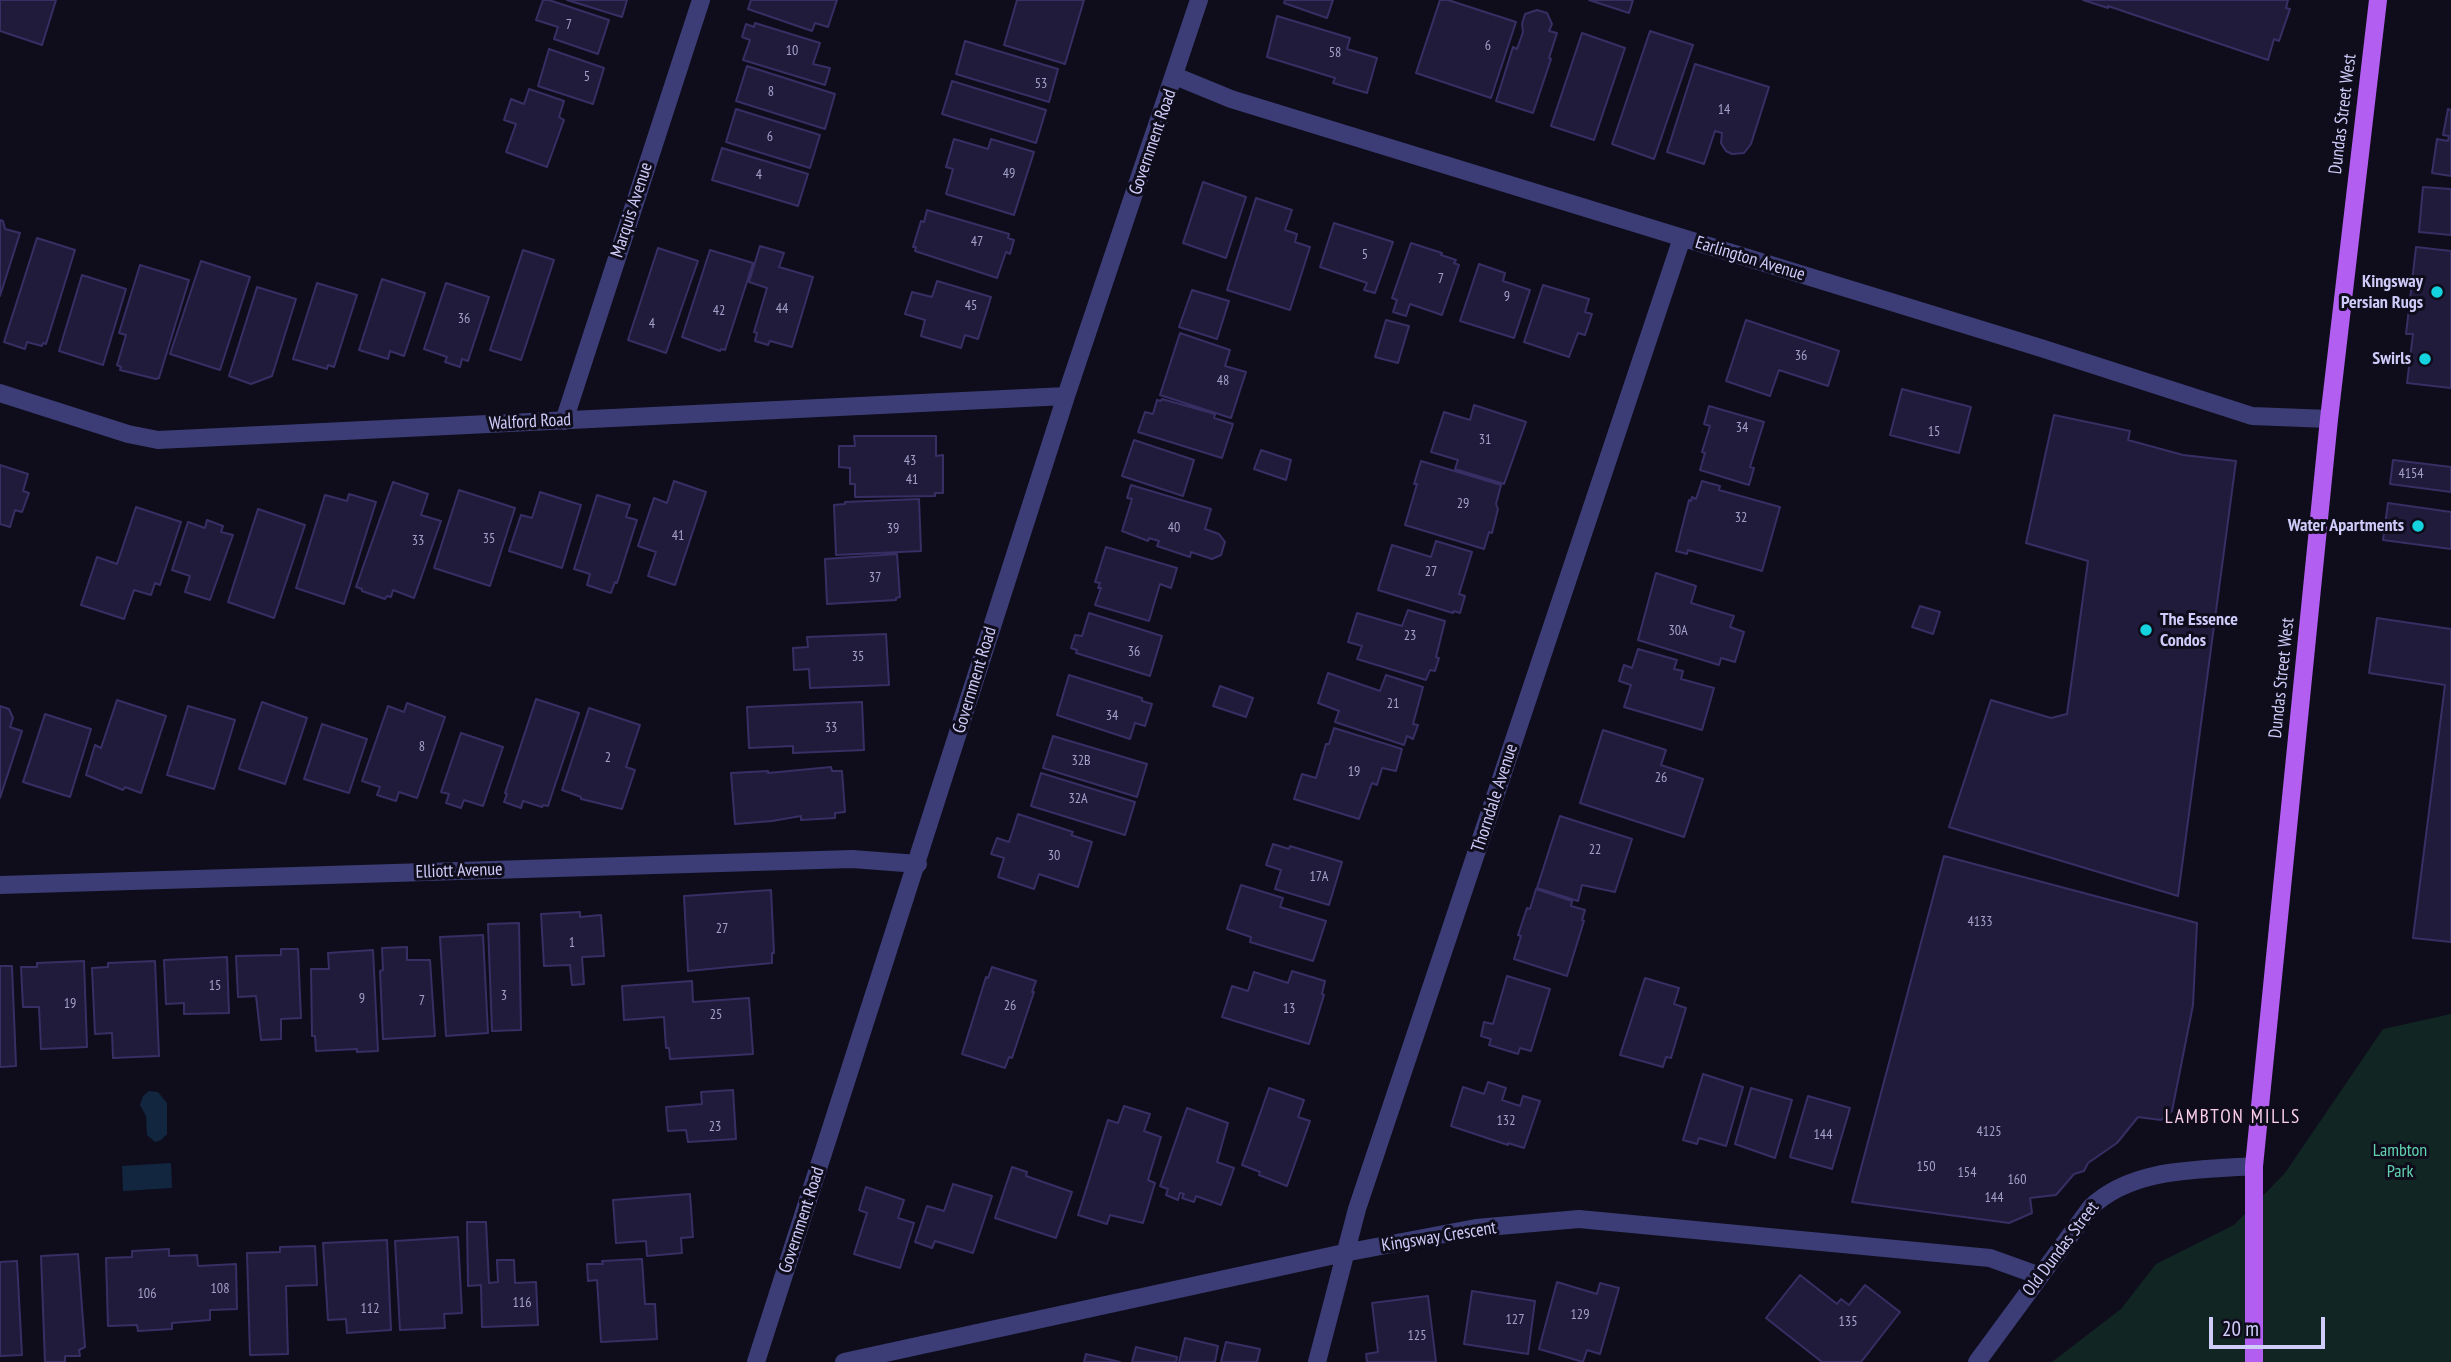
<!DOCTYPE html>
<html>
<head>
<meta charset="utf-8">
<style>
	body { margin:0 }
	#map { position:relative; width:2451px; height:1362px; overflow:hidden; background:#0f0d1c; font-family:"PT Sans Narrow",sans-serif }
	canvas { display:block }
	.scale { position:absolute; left:2209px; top:1317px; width:116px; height:32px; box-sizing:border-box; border:4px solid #cfccfa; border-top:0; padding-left:9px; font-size:21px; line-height:24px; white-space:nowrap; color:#cfccfa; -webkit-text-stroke:5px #0f0d1c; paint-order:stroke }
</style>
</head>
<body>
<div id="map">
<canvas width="2451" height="1362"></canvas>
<div class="scale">20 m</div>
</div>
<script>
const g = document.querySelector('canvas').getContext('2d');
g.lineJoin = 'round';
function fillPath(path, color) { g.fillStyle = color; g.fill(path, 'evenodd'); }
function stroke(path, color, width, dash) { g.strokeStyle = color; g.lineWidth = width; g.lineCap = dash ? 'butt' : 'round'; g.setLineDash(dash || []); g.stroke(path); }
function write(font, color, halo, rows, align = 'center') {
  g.font = font + ' "PT Sans Narrow",sans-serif'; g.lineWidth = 6; g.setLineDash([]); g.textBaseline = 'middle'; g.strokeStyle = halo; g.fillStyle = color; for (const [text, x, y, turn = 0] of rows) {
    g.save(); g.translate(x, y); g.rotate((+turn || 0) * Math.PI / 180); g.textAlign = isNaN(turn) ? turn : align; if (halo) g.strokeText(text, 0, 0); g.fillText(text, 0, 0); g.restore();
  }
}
fillPath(new Path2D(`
	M2451,1014v348h-399l69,-53 35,-45 78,-39 51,-52 98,-144z`), '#112523');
fillPath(new Path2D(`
	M149,1091l9,1 9,11v31l-6,6 -6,2 -8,-7 -1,-19 -6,-11 3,-9z
	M171,1163l1,25 -49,3 -1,-25z`), '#122640');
const building = new Path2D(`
	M0,0h56l-14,45 -42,-14z
	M543,0h6l60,20 -11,34 -44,-15 4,-12 -22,-7z
	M567,0h60l-5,17z
	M751,0h86l-9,27 -13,-4 -3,8 -64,-22z
	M1017,0h67l-19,64 -61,-19z
	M1285,0h48l-6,18 -43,-15z
	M1440,0h8l68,22 -25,76 -75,-25z
	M1589,0h44l-4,13z
	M2083,0h205l-2,8 4,1 -11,32 -5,-2 -6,21 -160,-54v2z
	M1537,10l10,3 5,11 -3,7 8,2 -8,25 2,1 -18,54 -37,-12 17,-54 4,2 6,-17 -1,-8 3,-10z
	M1277,16l73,22 -3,11 30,9 -10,35 -34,-10 2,-5 -68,-21z
	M755,23l65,20 -7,21 17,4 -5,17 -82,-25 7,-20 -8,-3 4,-13 8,3z
	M1650,31l43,14 -39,114 -42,-15z
	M1582,33l43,15 -31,92 -43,-14z
	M965,41l93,28 -9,33 -93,-28z
	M549,49l55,19 -11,36 -55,-18z
	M1695,64l74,23 -18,57 -7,9 -12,1 -6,-3 -5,-8 1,-10 -7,-2 -11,33 -37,-12z
	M747,66l88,28 -10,35 -89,-28z
	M952,81l94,29 -10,33 -94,-29z
	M529,89l35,12 -5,16 5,3 -17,47 -41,-15 10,-28 -12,-4 7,-21 13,5z
	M736,109l84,26 -10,33 -84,-26z
	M2448,109l3,1v66l-19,-3 5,-34 11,2 1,-5 -6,-1z
	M954,139l34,10 3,-10 43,13 -20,63 -68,-21 7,-25 -7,-2z
	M722,148l86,26 -10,32 -86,-26z
	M1203,182l43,15 -20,61 -43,-15z
	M2423,187l28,2v46l-32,-3z
	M1256,198l36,12 -7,20 12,4 -2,8 15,5 -20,63 -63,-20z
	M927,210l82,24 -1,4 6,2 -4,14 -4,-2 -9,26 -82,-27 1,-4h-3l8,-26 3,1z
	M0,220l3,1 2,8 15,4 -20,63z
	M1334,223l59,19 -18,51 -11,-3 3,-7 -47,-16z
	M37,238l38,12 -29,94 -3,-1 -1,3 -15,-4 -2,7 -21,-7z
	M1411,243l31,10 -1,2 15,5 -2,3 5,2 -17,50 -32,-11 -4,12 -13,-4 4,-12 -5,-2z
	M760,246l24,7 -5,14 34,10 -21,70 -22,-6 -2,4 -13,-4 2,-8 -3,-1 13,-44 -18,-6z
	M2416,247l35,4v137l-44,-5 6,-49h-7z
	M658,248l40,13 -32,92 -38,-13z
	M523,250l31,10 -33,100 -31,-10z
	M710,250l43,13 -28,87 -4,-1 -1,2 -38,-14z
	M201,261l49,16 -30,93 -50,-16z
	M1479,264l26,9 -2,8 27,9 -16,48 -54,-17z
	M140,265l49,15 -30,98 -3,1 -36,-9 1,-3 -4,-2 9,-30 -7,-2z
	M82,275l44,14 -23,76 -44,-14z
	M382,279l43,14 -21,63 -14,-5 -2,8 -29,-9z
	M937,281l54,16 -13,42 -13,-4 -4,13 -40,-12 4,-16 -20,-6 7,-22 20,5z
	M317,283l40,12 -23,72 -6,-2 -1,4 -34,-10z
	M446,283l43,14 -21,64 -6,-2 -2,8 -15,-5 2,-5 -23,-8z
	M1543,285l46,14 -4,13 7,2 -7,21 -7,-2 -9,24 -45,-15z
	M257,287l39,12 -24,77 -21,8 -22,-8z
	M1192,290l37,11 -12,38 -38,-12z
	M1386,320l23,6 -11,37 -23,-6z
	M1746,320l93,31 -11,35 -49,-16 -9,26 -44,-15z
	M1180,333l50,17 -5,16 21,6 -15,46 -71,-23z
	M1902,389l69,18 -12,46 -69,-18z
	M1162,399l53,15 -1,4 19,6 -11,34 -84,-26 7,-20 8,2 4,-14 4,1z
	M1474,405l52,17 -22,62 -49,-15 3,-9 -27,-8 13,-40 26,8z
	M1709,406l55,16 -14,45 4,1 -5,17 -49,-15 5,-17 -3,-1 8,-26 -6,-2z
	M2054,415l76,16 -2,9 55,15 53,6 -58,435 -229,-69 42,-127 60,18 16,-4 21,-153 -62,-18z
	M854,436h82v20l7,-1v38h-8v3l-80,1v-13h-5v-16l-11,-1v-21h16z
	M1134,440l60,20 -11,36 -61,-20z
	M1261,450l30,10 -5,20 -32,-11z
	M2393,460l58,7v25l-61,-8z
	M1421,461l80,24 -5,19 2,5 -6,24 -3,-1 -5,17 -79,-24 12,-41h-3z
	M0,465l28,9 -5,17 6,2 -7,19 -7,-2 -5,17 -10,-3z
	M674,481l32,11 -31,93 -27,-9 8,-24 -18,-6 16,-48 13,5z
	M1702,481l18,5 -1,4 61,17 -18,64 -74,-21 -1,4 -11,-3 13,-51 2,1 1,-4 4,2z
	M393,482l35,12 -7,21 20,6 -27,77 -21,-8 -2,7 -4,-1 -2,3 -23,-8v-2l-6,-2z
	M1131,485l80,24 -6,20 14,5 6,8 -4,13 -9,4 -21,-7 -1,5 -33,-11 2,-5 -10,-3 -1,3 -26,-10 10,-32 -5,-1z
	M459,490l56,18 -25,78 -56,-18z
	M540,492l41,13 -19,63 -53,-17 12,-36 11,3z
	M349,494l27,8 -32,102 -48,-16 29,-93 22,6z
	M597,495l33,10 -4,12 11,3 -20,63 -2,-1 -4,11 -24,-8 3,-11 -16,-5z
	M919,499l2,52 -85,4 -2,-50 11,-1v-2z
	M2388,503l63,9v37l-68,-9z
	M136,507l45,15 -21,63 -5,-2 -4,12 -17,-5 -10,29 -43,-14 16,-48 20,7z
	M258,509l47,16 -31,93 -46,-16z
	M207,520l16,6 -2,6 12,3 -23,65 -25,-8 5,-16 -18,-6 16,-48 17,6z
	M1436,541l36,11 -13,42 6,2 -5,17 -6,-2 -1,2 -75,-23 14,-45 39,12z
	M1106,547l71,21 -6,20 -11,-4 -11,37 -54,-16 6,-17h-3l2,-5 -5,-1z
	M897,554l3,43 -4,1v2l-69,4 -2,-45z
	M1656,573l40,13 -5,17 43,13 -4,11 14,5 -9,30 -14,-4 -2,7 -81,-25z
	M1920,606l20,6 -7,22 -21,-7z
	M1408,610l37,11 -9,36 3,1 -4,13 -5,-1 -4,10 -69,-21 5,-13 -14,-4 9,-29 45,13z
	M1089,613l73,23 -12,40 -74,-23 1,-3 -6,-2 4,-13 7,1z
	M2377,618l74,11v313l-38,-4 32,-253 -76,-12z
	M886,634l3,51 -79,3 -1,-19 -15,1 -1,-22 15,-1 -1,-10z
	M1638,649l39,11 -3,9 9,2 -2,8 33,9 -12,42 -78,-23 7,-22 -12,-4 5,-16 8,3z
	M1328,673l52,18 6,-16 37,12 -10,37 5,1 -5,14 -6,-3 -3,9 -69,-23 4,-11 -21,-8z
	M1069,675l73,23v3l10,3 -7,22 -10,-3 -5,16 -73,-24z
	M1220,686l33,12 -7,19 -33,-11z
	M536,699l43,14 -31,93 -5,-1 -1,2 -19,-6 -2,7 -17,-6 3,-8 -2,-1z
	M117,700l49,16 -25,77 -16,-6 -2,3 -37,-15 9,-30 6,3z
	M262,702l45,16 -22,66 -46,-15z
	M862,702l2,48 -71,3v-7l-44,2 -2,-41z
	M407,703l38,14 -28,81 -18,-6 -3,9 -19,-6 3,-8 -18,-6 26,-75 16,6z
	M0,706l9,3 4,9 -3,9 12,4 -22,67z
	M188,706l47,14 -21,69 -47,-14z
	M589,708l51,17 -14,42 9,3 -13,39 -41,-10v-2l-19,-7z
	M45,714l46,15 -21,68 -47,-15z
	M322,724l45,15 -18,54 -45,-14z
	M1334,728l68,21 -6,22 -14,-3 -5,17 -5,-2 -13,36 -65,-20 8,-25 14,4 10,-34h3z
	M1603,730l63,20 -5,15 42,14 -19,58 -104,-34z
	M461,733l42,14 -20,59 -19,-6 -3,8 -15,-5 3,-9 -8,-2z
	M1053,736l94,28 -10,33 -94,-29z
	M831,767l1,4h10l3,41 -10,1v5l-34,2v-4l-29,5 -37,3 -4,-51 37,-2v2z
	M1041,773l94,29 -10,33 -94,-29z
	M1018,814l55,18 -2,3 21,7 -14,45 -39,-13 -5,15 -36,-12 6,-19 -13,-4 6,-16 12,4z
	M1560,816l72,23 -17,53 -33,-7 -4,16 -41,-13z
	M1273,844l16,5 1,-3 52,16 -13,43 -54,-16 6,-19 -15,-5z
	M1944,856l253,67 -4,82 -21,106 -11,9 -23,-3 -21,26 -29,20 -4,8 -10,3 -18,21 -26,3 2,15 -23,10 -157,-21z
	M1241,885l42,13 -3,9 46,14 -13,40 -63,-19 1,-5 -24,-8z
	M1536,889l36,12 -1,5 14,4 -3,10 2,1 -17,55 -53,-17 7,-23 -3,-1 9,-27 3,1z
	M771,890l3,63h-2v10l-84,8 -4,-75z
	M580,912v5l21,-2 3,41 -22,1 2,27 -12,1 -2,-20 -26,1 -3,-52z
	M519,923l2,107 -29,1 -4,-107z
	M483,935l5,98 -42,3 -6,-99z
	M407,947v13h23l5,76 -52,3 -3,-68 3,-1 -1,-22z
	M281,949h17l3,69 -20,1v20l-20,1 -5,-44 -18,1 -2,-41 45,-1z
	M373,950l5,101 -21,1v-3l-41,2 -1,-15h-3l-1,-67h18l-1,-16z
	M227,957l2,56 -45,1v-11l-18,1 -2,-44z
	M84,961l3,86 -46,2 -2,-42h-16l-2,-40h16v-4z
	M155,961l4,95 -46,2 -1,-25 -17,1 -3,-66 16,-1v-4z
	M0,966h12l4,100 -16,1z
	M992,967l44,14 -4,11h2l-22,66 -3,-1 -4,11 -43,-14 24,-77 2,1z
	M1292,971l33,10 -3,13 2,1 -15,49 -87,-27 10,-31 16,5 6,-19 34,11z
	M1507,976l43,13 -19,62 -11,-3 -2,6 -29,-9 2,-6 -10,-3 3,-14 9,2z
	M1645,978l34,10 -5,16 12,4 -15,50 -5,-1 -3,10 -43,-12z
	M692,981l1,21 56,-4 4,56 -83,5 -1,-11h-3l-2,-31 -40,3 -2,-34z
	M1703,1074l40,13 -17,59 -27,-8 -2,6 -14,-4z
	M1488,1082l18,6 -4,12 18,6 3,-10 17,5 -16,47 -16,-5v2l-57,-19 12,-39 21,7z
	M1269,1088l35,12 -6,17 12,4 -23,65 -28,-11 1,-3 -18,-7z
	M1751,1088l41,12 -17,58 -40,-14z
	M733,1090l3,49 -48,3 -2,-12 -18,1 -2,-24 36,-3 -1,-12z
	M1808,1096l42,12 -18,61 -42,-12z
	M1124,1106l26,8 -6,17 17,6 -13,43 7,3 -12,40 -33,-8 -3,9 -29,-9 30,-95 10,3z
	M1187,1108l41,15 -11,39 17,6 -13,37 -25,-9 -2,6 -12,-4 2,-4 -4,-1 -2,7 -12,-5 2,-6 -8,-3z
	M1012,1167l15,5 -1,4 46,16 -16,46 -61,-20z
	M953,1184l39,12 -19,57 -38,-12 -3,7 -17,-6 12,-36 17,5z
	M866,1187l38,13 -6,18 16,5 -14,45 -46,-14 13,-41 -8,-3z
	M690,1194l3,43 -12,1 1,15 -35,3 -1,-15 -30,2 -3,-43z
	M467,1222h19l3,61 9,-1 -1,-22h17l1,23 21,-1 2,43 -56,2 -1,-42 -13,1z
	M458,1237l4,76 -18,1 1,14 -45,2 -5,-89z
	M387,1240l4,90 -44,3 -1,-14 -18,1 -5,-77z
	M315,1246l2,39 -31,1 2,68 -38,1 -3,-102 33,-1v-5z
	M169,1249v7l28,-1 1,11 38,-2 1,45 -27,1v10l-38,3v6l-34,2 -1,-6 -29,1 -2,-68 26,-1v-6z
	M78,1254l7,93 -6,3 1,6h-15v6h-20l-4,-106z
	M642,1259l3,45h10l2,35 -56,3 -4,-62 -9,1 -1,-17h16l-1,-3z
	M17,1261l5,94 -22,1v-94z
	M1800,1275l37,29 4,-5 8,6 16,-20 35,27 -39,50h-39l-56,-44z
	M1557,1282l40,12 3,-11 19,5 -19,66 -13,-4 -4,12 -44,-13z
	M1472,1291l63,10 -7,53 -64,-10z
	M1428,1296l8,66h-69l-1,-8 12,-2 -6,-49z
	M1185,1338l33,8 -3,16h-36z
	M1226,1342l34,7 -3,13h-36z
	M1136,1347l41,10 -1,5h-44z
	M1086,1354l34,8h-36z`);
fillPath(building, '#201b3b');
stroke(building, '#372f64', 2);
stroke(new Path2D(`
	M1175,76l56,23 810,249 211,68 77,3
	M0,393l128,41 30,6 908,-44
	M564,421l137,-421
	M0,885l852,-26 66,5
	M756,1362l310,-966 133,-396
	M844,1362l500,-109 132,-25 103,-9 411,39 50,18
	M1317,1362l40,-153 325,-971
	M1977,1362l114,-155c42,-40 109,-37 163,-41`), '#3c3d76', 18);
stroke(new Path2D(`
	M2254,1362v-196l75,-747 49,-419`), '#b25ef0', 18);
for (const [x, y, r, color] of [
	[2437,292,7,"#15d3de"],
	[2425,359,7,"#15d3de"],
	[2418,526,7,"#15d3de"],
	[2146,630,7,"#15d3de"]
]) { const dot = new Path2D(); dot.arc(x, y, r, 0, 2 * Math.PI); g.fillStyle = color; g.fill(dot); stroke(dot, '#0f0d1c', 2.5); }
write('14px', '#a3a0ca', null, [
	["7",569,25],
	["6",1488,46],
	["10",792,51],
	["58",1335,53],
	["5",587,77],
	["53",1041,84],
	["8",771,92],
	["14",1724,110],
	["6",770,137],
	["49",1009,174],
	["4",759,175],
	["47",977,242],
	["5",1365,255],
	["7",1441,279],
	["9",1507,297],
	["45",971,306],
	["44",782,309],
	["42",719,311],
	["36",464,319],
	["4",652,324],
	["36",1801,356],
	["48",1223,381],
	["34",1742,428],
	["15",1934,432],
	["31",1485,440],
	["43",910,461],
	["4154",2411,474],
	["41",912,480],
	["29",1463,504],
	["32",1741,518],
	["40",1174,528],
	["39",893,529],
	["41",678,536],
	["35",489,539],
	["33",418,541],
	["27",1431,572],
	["37",875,578],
	["30A",1678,631],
	["23",1410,636],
	["36",1134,652],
	["35",858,657],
	["21",1393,704],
	["34",1112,716],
	["33",831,728],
	["8",422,747],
	["2",608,758],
	["32B",1081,761],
	["19",1354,772],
	["26",1661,778],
	["32A",1078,799],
	["22",1595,850],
	["30",1054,856],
	["17A",1319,877],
	["4133",1980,922],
	["27",722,929],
	["1",572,943],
	["15",215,986],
	["3",504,996],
	["9",362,999],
	["7",422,1001],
	["19",70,1004],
	["26",1010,1006],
	["13",1289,1009],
	["25",716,1015],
	["132",1506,1121],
	["23",715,1127],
	["4125",1989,1132],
	["144",1823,1135],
	["150",1926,1167],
	["154",1967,1173],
	["160",2017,1180],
	["144",1994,1198],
	["108",220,1289],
	["106",147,1294],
	["116",522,1303],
	["112",370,1309],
	["129",1580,1315],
	["127",1515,1320],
	["135",1848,1322],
	["125",1417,1336]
]);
write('18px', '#cfccfa', '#0f0d1c', [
	["Dundas Street West",2343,114,-83],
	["Government Road",1153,142,-71],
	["Marquis Avenue",632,210,-72],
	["Earlington Avenue",1750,259,17],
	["Walford Road",530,422,-3],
	["Dundas Street West",2282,678,-84],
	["Government Road",975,680,-73],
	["Thorndale Avenue",1495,798,-72],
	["Elliott Avenue",459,871,-2],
	["Government Road",802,1220,-72],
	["Kingsway Crescent",1439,1237,-9],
	["Old Dundas Street",2061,1249,-53]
]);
write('bold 18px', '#cfccfa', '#0f0d1c', [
	["Kingsway",2423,282],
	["Persian Rugs",2423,303],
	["Swirls",2411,359],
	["Water Apartments",2404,526],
	["The Essence",2160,620,"left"],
	["Condos",2160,641,"left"]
], 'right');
write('18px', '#60d2b0', '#0f0d1c', [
	["Lambton",2400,1151],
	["Park",2400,1172]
]);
g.letterSpacing = '2px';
write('19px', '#faceec', '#0f0d1c', [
	["LAMBTON MILLS",2233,1118]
]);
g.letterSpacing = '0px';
</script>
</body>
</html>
